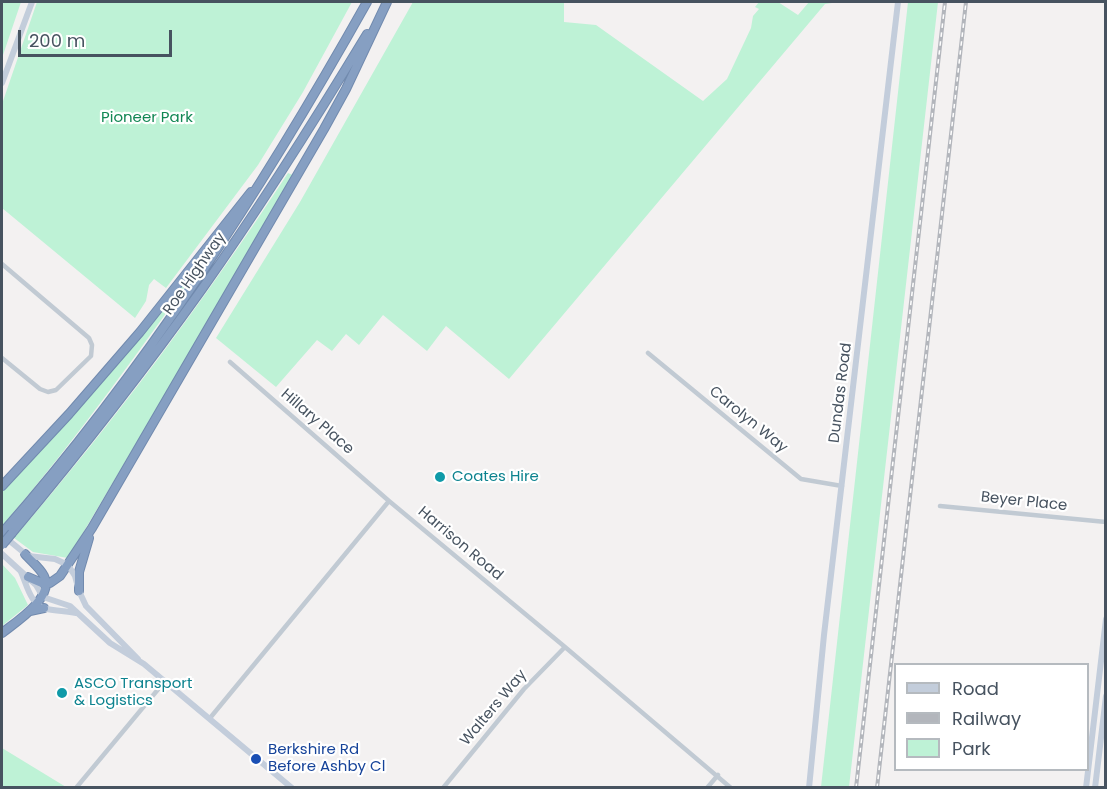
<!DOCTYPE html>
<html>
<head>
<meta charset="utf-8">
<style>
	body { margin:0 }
	#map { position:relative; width:1107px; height:789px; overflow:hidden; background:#f3f1f1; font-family:Poppins,sans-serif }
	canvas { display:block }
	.frame { position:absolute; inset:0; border:3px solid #475360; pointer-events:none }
	.legend { position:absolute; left:894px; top:663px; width:195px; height:108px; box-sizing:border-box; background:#fff; border:2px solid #b5babf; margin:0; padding:8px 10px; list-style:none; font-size:18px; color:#475360 }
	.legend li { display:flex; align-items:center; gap:12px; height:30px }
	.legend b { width:30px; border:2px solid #b5babf }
	.scale { position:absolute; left:18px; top:30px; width:154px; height:27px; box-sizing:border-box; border:3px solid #475360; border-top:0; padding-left:8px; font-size:18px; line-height:21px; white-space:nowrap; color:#475360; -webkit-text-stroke:4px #fff; paint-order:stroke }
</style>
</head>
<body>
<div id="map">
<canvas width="1107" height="789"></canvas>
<div class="frame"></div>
<ul class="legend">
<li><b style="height:8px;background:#c3cddb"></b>Road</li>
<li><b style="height:8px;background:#b3b6bc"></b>Railway</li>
<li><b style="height:16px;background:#bef2d6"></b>Park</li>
</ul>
<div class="scale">200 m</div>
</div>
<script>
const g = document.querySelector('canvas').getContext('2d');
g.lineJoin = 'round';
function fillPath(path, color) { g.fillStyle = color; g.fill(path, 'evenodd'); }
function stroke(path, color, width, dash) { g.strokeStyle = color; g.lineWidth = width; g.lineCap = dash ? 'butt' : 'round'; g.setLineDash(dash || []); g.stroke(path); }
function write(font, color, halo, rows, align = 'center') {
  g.font = font + ' Poppins,sans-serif'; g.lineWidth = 4.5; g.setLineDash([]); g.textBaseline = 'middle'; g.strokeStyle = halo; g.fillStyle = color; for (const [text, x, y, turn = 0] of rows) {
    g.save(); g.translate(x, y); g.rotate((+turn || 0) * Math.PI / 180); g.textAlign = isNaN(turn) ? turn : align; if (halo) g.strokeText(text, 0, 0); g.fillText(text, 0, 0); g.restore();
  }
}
fillPath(new Path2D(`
	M2,2h19l-19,56z
	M37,2h315l-49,90 -45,73 -92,123 -12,-9 -5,6 -3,16 -11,17 -133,-110v-104z
	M413,2h151v20l32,3 107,76 24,-22 24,-51 2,-12 6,-7 -4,-2 4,-5h19l20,13 11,-13h30l-14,2 -316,375 -63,-53 -19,25 -44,-36 -24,30 -13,-11 -14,17 -15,-11 -41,47 -60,-49 84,-136z
	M908,2h30l-89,785h-28z
	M288,173l7,3 -227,382 -35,-6 -19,-14c100,-116 191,-238 274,-365z
	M211,250c-67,94 -133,188 -209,276v-34l145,-163z
	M2,564l13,14 13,27 -26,21z
	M2,748l64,39h-64z`), '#bef2d6');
const highway = new Path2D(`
	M2,486l67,-72 71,-82 111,-140
	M2,533c143,-162 260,-344 365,-531
	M12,533c66,-79 130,-160 190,-244 59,-83 113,-169 165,-255
	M28,577l14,6h8l10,-7 32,-48 232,-399 22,-40 41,-87
	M79,591v-19l10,-34
	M30,611l14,-3
	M2,633c14,-11 53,-36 42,-57 -4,-8 -13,-15 -19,-22`);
stroke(highway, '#718aae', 10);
stroke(new Path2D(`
	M2,264l87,74 3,7 -1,11 -35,34 -8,2 -8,-3 -38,-31
	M648,353l153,126 41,7
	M230,362l159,139
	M940,506l166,16
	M210,718l179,-217 176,146 166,141
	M76,788l89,-107
	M443,788l81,-99 41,-42
	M707,788l11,-13`), '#c1cad3', 4.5);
stroke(new Path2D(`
	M2,83l30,-81
	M6,538l22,18 27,3 13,6 7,11 4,15 7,15 52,53
	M2,554l34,31 7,12 27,9 40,37 34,21 148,124
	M21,572c6,13 9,33 26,37 9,2 19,2 29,4
	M809,788l15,-153 74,-633
	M1086,788l20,-169
	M1095,788l11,-92`), '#c3cddb', 6);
stroke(highway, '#869fc2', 8);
const rail = new Path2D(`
	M856,788l89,-786
	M877,788l89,-786`);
stroke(rail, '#b3b6bc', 4);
stroke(rail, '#fff', 1.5, [4.5]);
const highwayBridge = new Path2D(`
	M2,545l10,-12`);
stroke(highwayBridge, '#718aae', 10, []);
stroke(highwayBridge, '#869fc2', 8);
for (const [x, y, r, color] of [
	[440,477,6,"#0f9aa8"],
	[62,693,6,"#0f9aa8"],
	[256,759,6,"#1a4fb4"]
]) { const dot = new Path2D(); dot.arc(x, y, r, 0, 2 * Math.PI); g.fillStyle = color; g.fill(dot); stroke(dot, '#fff', 2); }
write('15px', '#128754', '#fff', [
	["Pioneer Park",147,118]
]);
write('15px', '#475360', '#fff', [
	["Roe Highway",195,274,-55],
	["Dundas Road",841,393,-83],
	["Carolyn Way",748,420,39],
	["Hillary Place",317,422,41],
	["Beyer Place",1024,502,6],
	["Harrison Road",460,544,40],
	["Walters Way",494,708,-50]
]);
write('15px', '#0d838f', '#fff', [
	["Coates Hire",452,477],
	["ASCO Transport",74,684],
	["& Logistics",74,701]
], 'left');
write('15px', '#164399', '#fff', [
	["Berkshire Rd",268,750],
	["Before Ashby Cl",268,767]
], 'left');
</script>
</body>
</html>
